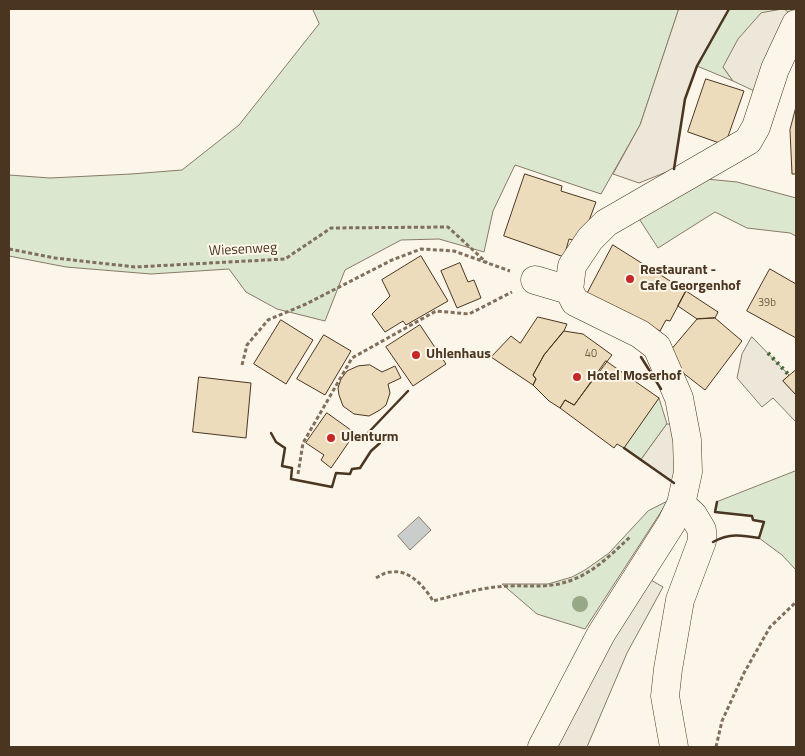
<!DOCTYPE html>
<html>
<head>
<meta charset="utf-8">
<style>
	body { margin:0 }
	#map { position:relative; width:805px; height:756px; overflow:hidden; background:#fbf6e9; font-family:"Titillium Web",sans-serif }
	canvas { display:block }
	.frame { position:absolute; inset:0; border:10px solid #4a3520; pointer-events:none }
</style>
</head>
<body>
<div id="map">
<canvas width="805" height="756"></canvas>
<div class="frame"></div>
</div>
<script>
const g = document.querySelector('canvas').getContext('2d');
g.lineJoin = 'round';
function fillPath(path, color) { g.fillStyle = color; g.fill(path, 'evenodd'); }
function stroke(path, color, width, dash) { g.strokeStyle = color; g.lineWidth = width; g.lineCap = dash ? 'butt' : 'round'; g.setLineDash(dash || []); g.stroke(path); }
function write(font, color, halo, rows, align = 'center') {
  g.font = font + ' "Titillium Web",sans-serif'; g.lineWidth = 4; g.setLineDash([]); g.textBaseline = 'middle'; g.strokeStyle = halo; g.fillStyle = color; for (const [text, x, y, turn = 0] of rows) {
    g.save(); g.translate(x, y); g.rotate((+turn || 0) * Math.PI / 180); g.textAlign = isNaN(turn) ? turn : align; if (halo) g.strokeText(text, 0, 0); g.fillText(text, 0, 0); g.restore();
  }
}
const green = new Path2D(`
	M313,9h366l-39,116 -39,69 -86,-29 -22,46 -9,41 -45,-13 -38,1 -56,30 -20,51 -48,-12 -31,-17 -17,-23 -78,5 -85,-7 -57,-11v-81l41,3 81,-4 51,-4 57,-45 80,-101z
	M729,9h67v9l-73,49 10,14 -36,-15z
	M696,178l41,4 59,16v38l-6,-3 -43,-5 -32,-16 -57,36 -22,-34z
	M659,398l8,26 -26,36 -17,-12z
	M796,471v99l-14,-15 -23,-17 4,-16 -10,-2 -2,-4 -36,-4 2,-10z
	M668,501l-83,128 -48,-15 -35,-30h46l24,-7 13,-7 24,-17 39,-42z`);
fillPath(green, '#dce7d0');
stroke(green, '#887966', 1);
const parking = new Path2D(`
	M679,9h50l-32,57 -12,33 -11,70 -35,14 -26,-9 27,-49z
	M784,9l12,9 -31,78 -32,-15 -10,-14 15,-28 23,-26z
	M752,337l37,38 -6,6 13,14v27l-23,-24 -11,9 -25,-29 5,-24z
	M667,424h7l5,25 -5,34 -33,-23z
	M639,573l24,14 -36,66 -40,94h-45z`);
fillPath(parking, '#ede7d9');
stroke(parking, '#887966', 1);
const water = new Path2D(`
	M419,517l12,13 -21,20 -12,-14z`);
fillPath(water, '#c9cecd');
stroke(water, '#887966', 1);
const building = new Path2D(`
	M706,79l38,12 -19,54 -37,-13z
	M796,107v67h-4l-2,-44z
	M525,174l37,12 -1,5 35,11 -15,40 -12,-3 -5,18 -60,-21z
	M613,245l73,46 -16,30 -4,-1 -6,11 -74,-35z
	M421,256l27,45 -42,24 -3,-4 -18,11 -13,-18 18,-18 -8,-16z
	M460,263l8,19 6,-2 7,18 -24,10 -16,-37z
	M770,269l26,15v54l-49,-27z
	M686,291l32,21 -3,6 -18,1 -19,-13z
	M538,317l29,7 -3,7 -20,24 -11,20 3,4 -3,6 -42,-28 20,-21 9,7z
	M715,318l27,23 -37,49 -41,-32 33,-39z
	M281,320l32,20 -27,44 -32,-20z
	M420,325l26,39 -33,22 -27,-39z
	M564,331l19,3 29,21 -38,50 -9,-5 -5,8 -11,-7 -16,-16 3,-6 -3,-4 11,-20z
	M324,335l27,16 -26,44 -28,-16z
	M606,361l53,37 -35,50 -7,-4 -3,4 -54,-40 5,-8 9,5z
	M370,365l12,7 13,-6 6,12 -13,6 2,9 -4,12 -6,5 -11,6 -15,-2 -11,-8 -4,-11 -1,-7 3,-9 6,-8 11,-5z
	M796,370v25l-13,-14z
	M199,377l52,6 -5,55 -53,-6z
	M327,413l28,20 -24,35 -10,-8 3,-5 -18,-12z`);
fillPath(building, '#ecdcbc');
stroke(building, '#4a3520', 1);
const minor = new Path2D(`
	M535,280l34,10
	M542,747l59,-113 70,-110 10,-20 7,-32 -1,-32 -8,-42 -22,-51 -17,-13 -65,-32 -6,-12 3,-24 18,-27 16,-16 142,-82 8,-14 19,-58 21,-45
	M674,747l-9,-51 3,-27 12,-69 22,-59v-11l-9,-15 -12,-11`);
stroke(minor, '#4a3520', 29);
stroke(new Path2D(`
	M9,249l46,9 80,9 150,-8 46,-31 117,-1 39,36
	M242,365l5,-20 21,-25 38,-16 86,-44 29,-11 33,2 56,20
	M298,474l5,-31 49,-85 84,-47 33,3 43,-22
	M376,578c5,-3 10,-6 15,-6 18,-3 34,15 42,29 24,-6 49,-14 75,-15 23,-1 40,3 64,-6 22,-8 41,-27 58,-43
	M716,747l6,-26 22,-48 26,-46 26,-25`), '#7f6f5c', 3, [4, 2.5]);
stroke(minor, '#fbf6e9', 28);
stroke(new Path2D(`
	M768,353l21,22`), '#436837', 4, [2.5, 4]);
stroke(new Path2D(`
	M674,169l11,-70 12,-33 32,-57
	M641,357l20,32
	M271,433l5,9 9,6 -3,18 10,2 -1,11 41,8 4,-14 14,1 2,-5 8,-1 11,-17 9,-8 -13,-9 41,-43
	M624,448l50,35
	M713,542c16,-9 29,-7 46,-4l5,-16 -11,-2 -1,-4 -37,-4 2,-10`), '#4a3520', 2.5);
g.fillStyle = '#96a887';
for (const [x, y] of [
	[580,604]
]) { g.beginPath(); g.arc(x, y, 8, 0, 2 * Math.PI); g.fill(); }
for (const [x, y, r, color] of [
	[630,279,5,"#c62828"],
	[416,355,5,"#c62828"],
	[577,377,5,"#c62828"],
	[331,438,5,"#c62828"]
]) { const dot = new Path2D(); dot.arc(x, y, r, 0, 2 * Math.PI); g.fillStyle = color; g.fill(dot); stroke(dot, '#fbf6e9', 2); }
write('11px', '#725f47', null, [
	["39b",767,303],
	["40",591,354]
]);
write('14px', '#4a3520', '#fbf6e9', [
	["Wiesenweg",243,250,-3]
]);
write('bold 14px', '#4a3520', '#fbf6e9', [
	["Restaurant -",640,271],
	["Cafe Georgenhof",640,287],
	["Uhlenhaus",426,355],
	["Hotel Moserhof",587,377],
	["Ulenturm",341,438]
], 'left');
</script>
</body>
</html>
